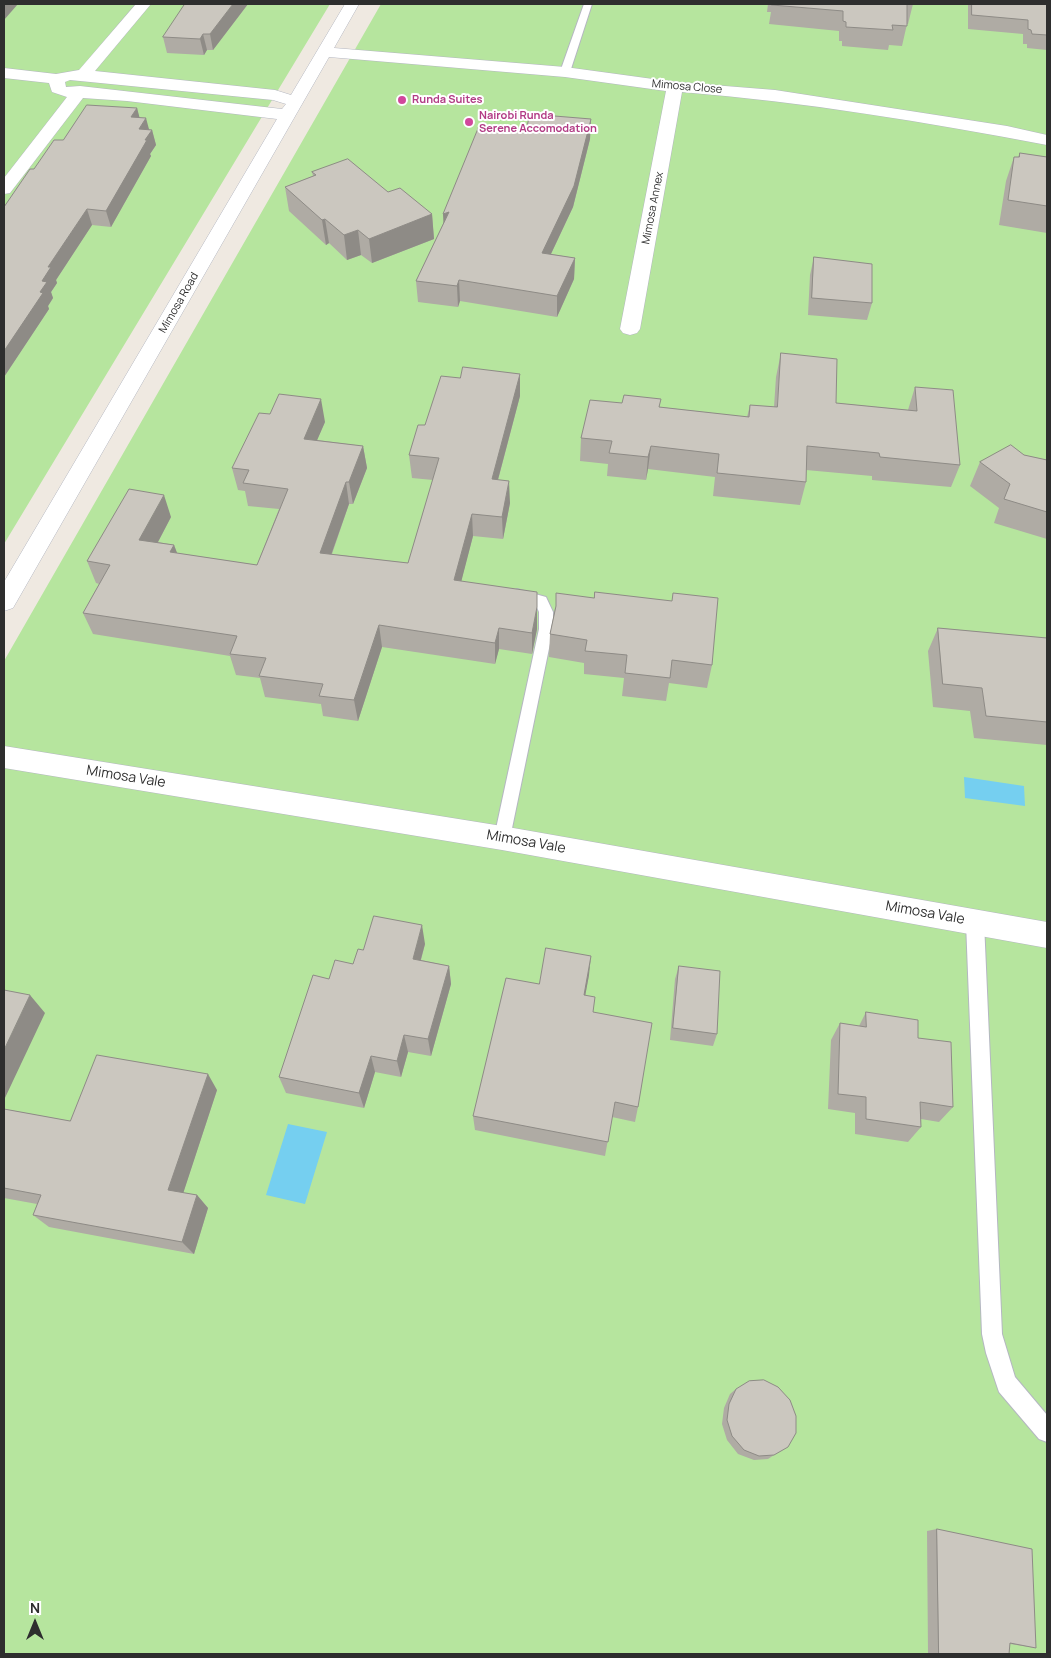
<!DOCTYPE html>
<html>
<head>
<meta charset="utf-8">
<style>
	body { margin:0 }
	#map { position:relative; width:1051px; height:1658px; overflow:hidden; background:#efe9e1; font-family:Manrope,sans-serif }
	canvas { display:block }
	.frame { position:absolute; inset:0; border:5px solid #2e2e2e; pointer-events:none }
	.north { position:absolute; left:10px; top:1598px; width:50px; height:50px; -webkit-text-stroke:4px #fff; paint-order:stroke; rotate:0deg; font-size:14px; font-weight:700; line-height:20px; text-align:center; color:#2e2e2e }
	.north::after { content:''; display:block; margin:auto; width:18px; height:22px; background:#2e2e2e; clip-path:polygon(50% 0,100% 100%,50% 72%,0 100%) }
</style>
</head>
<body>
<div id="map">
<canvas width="1051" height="1658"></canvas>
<div class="frame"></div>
<div class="north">N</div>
</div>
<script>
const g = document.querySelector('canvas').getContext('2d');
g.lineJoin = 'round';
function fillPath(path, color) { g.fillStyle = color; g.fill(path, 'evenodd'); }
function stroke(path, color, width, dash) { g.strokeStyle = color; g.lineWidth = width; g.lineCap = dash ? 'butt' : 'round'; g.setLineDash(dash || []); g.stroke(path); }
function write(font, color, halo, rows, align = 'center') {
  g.font = font + ' Manrope,sans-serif'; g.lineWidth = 4; g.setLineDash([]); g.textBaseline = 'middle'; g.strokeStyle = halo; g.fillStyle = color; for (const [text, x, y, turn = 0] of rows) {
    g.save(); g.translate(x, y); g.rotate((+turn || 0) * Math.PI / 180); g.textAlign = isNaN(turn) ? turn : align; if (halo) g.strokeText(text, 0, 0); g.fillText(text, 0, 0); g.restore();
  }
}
fillPath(new Path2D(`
	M4,4h326l-326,540z
	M381,4h666v1650h-1043v-993z`), '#b6e59e');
fillPath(new Path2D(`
	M964,777l60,9 1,20 -60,-8z
	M288,1124l39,8 -22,72 -39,-9z`), '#75cff0');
const service = new Path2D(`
	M584,4h8l-22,68 -8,2 -2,-2z
	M517,589l29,8 7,15v17l-43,209 -2,5 -6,2 -6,-2 -2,-5 45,-209v-17l-3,-7 -24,-7 -2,-4z
	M975,914l6,3 3,5 18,412 13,43 32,38v27l-8,-3 -40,-47 -13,-39 -4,-19 -16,-412 3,-5z`);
const minor = new Path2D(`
	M136,4h15l-56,67 180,19 16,5 54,-91h14l-25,44 231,19 110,15 100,8 232,36 40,9v10c-121,-23 -242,-43 -365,-53l-42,237 -3,4 -7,2 -7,-2 -3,-4 46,-238 -101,-14 -236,-20 -316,551 -9,3v-29l273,-463 -150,-18 -44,-3 -73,95 -6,1v-16l63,-81 -15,-5 -3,-9 -45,-5v-10l52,6 23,-4zM70,80l203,20 13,4 -4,5 -202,-23 -14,1 -1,-5z
	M4,746l498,80 545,96v26l-545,-98 -498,-82z`);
stroke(service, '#b4b7c1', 2);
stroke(minor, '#b4b7c1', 1);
fillPath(service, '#fff');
fillPath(minor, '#fff');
fillPath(new Path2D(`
	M248,4l-35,46h-6l-3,5 -37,-2 -4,-16z
	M768,4h145l-5,20h-1l-5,22 -13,-1 -1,5 -46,-4v-5h-3v-10l-70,-7 2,-12h-4z
	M968,4h79v46l-20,-2v-4h-4v-10l-55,-5z
	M137,108l2,9 10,12 3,1 4,15 -6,9 1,2 -40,71 -19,-2 -36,55 1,3 -6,9 2,6 -5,8 1,3 -45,68 30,-208 29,-29z
	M591,119l-1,20 -17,68 -22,47 24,4 -1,21 -17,38 -97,-16 -2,6 -40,-5 -2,-21 28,-59 82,-92z
	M1020,153l27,4v76l-48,-8 7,-44 8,-24h4z
	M312,172l76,20 44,22 2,25 -62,24 -11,-8 -14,5 -18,-17 -3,2 -37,-34 -4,-24 28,-11z
	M814,257l58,46 -5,17 -59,-5 2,-40z
	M781,353l55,50 72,7 7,-23 45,78 -9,22 -79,-7v-4l-66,-6v12l-6,23 -87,-9 2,-19 -67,-8 -2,11 -39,-4 1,-12 -28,-3 1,-23 79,-31 87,10 3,-12 24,2 2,-30z
	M520,374v22l-22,84 12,23 -7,36 -30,-3 -12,45 76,48 -5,25 -33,-5 -4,15 -113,-17 -24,74 -35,-5 -2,-12 -56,-7 -5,-19 -24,-3 -6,-19 -137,-22 -10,-21 16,-29 -3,-1 -9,-22 84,-44 -13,25 16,3 3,8 80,12 22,-56 -31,-3 -3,-15 -7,-1 -6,-22 93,-46 -8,18 46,6 4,22 -14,36h-4l-17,50 76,9 25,-83 -21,-2 -3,-23 16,-30 35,-47z
	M1024,455l23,5v79l-53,-16 5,-15 -29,-22 10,-24z
	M555,608l157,57 -5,23 -38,-5 -3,18 -44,-5 2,-18 -40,-4v-11l-35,-6 1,-23z
	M938,628l109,10v107l-73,-7 -4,-27 -37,-4 -5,-56z
	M425,944l-4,16 28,6 2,18 -20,72 -23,-4 -7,25 -26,-5 -11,36 -78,-15 -7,-16 50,-98 24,-15 10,-14z
	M679,966l38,68 -4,12 -43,-6 5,-61z
	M589,975l-4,21 53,111 -3,15 -23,-5 -7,39 -130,-26 -2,-14 66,-132z
	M866,1012l52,26 35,69 -14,15 -18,-3v8l-13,15 -53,-8v-21l-27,-4 3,-69 9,-17 19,3z
	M217,1090l-34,103 14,2 11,13 -14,46 -145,-27 -16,-12 4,-11 -33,-6v-89l66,12z
	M736,1389l38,66 -6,4 -14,1 -16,-6 -11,-14 -5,-16 2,-16 6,-14z
	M937,1529l99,119 -26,-4 -1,10h-81l-1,-123z`), '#afaba4');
fillPath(new Path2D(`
	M4,4h14l-14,16z
	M233,4h15l-35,46 -3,-16z
	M203,34l4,16 -3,5 -4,-16z
	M137,108l4,15 -10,-6z
	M146,118l4,15 2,-3 4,15 -6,9 1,2 -40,71 -5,-16 33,-82z
	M591,119l-1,20 -17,68 -31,66v-20z
	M87,209l5,16 -36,55 1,3 -6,9 2,6 -5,8 1,3 -45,68v-26l36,-59 2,-11 6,-14z
	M449,212l-5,23 -1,-21z
	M432,214l2,25 -62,24 -3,-24z
	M325,219l4,24 -3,2 -4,-25z
	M358,230l3,25 -14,5 -3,-25z
	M575,258l-1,21 -17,38v-21z
	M459,280l1,21 -2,6 -1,-21z
	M520,374v22l-28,106v-23z
	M321,399l4,23 -17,39 -4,-22z
	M363,446l4,22 -14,36 -4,-22z
	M651,446l-3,23 -2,11 2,-23z
	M509,481l1,22 -7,36 -1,-22z
	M346,482l3,22 -25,71 -4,-22z
	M164,495l7,22 -23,44 -9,-21z
	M472,514l1,22 -17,66 -2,-22z
	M174,545l8,21 -12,-14z
	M537,607v22l-5,25v-21z
	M379,625l3,22 -24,74 -4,-21z
	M499,628v21l-4,15v-21z
	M422,925l3,19 -9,33 -3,-18z
	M591,956l-2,19 -7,38 2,-18z
	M449,966l2,18 -20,72 -3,-17z
	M30,995l15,18 -41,87v-50z
	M404,1035l4,17 -7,25 -4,-16z
	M371,1056l4,16 -11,36 -5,-15z
	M208,1074l9,16 -37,113 -12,-13z
	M197,1195l11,13 -14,46 -12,-12z`), '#8e8b86');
const building = new Path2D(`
	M185,4h48l-23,30h-7l-3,5 -37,-2z
	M773,4h134v22l-15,-1 1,5 -47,-3v-5l-3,-1v-10l-71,-6z
	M972,4h75v31l-15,-1 -1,-4 -3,-1v-9l-56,-5z
	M87,105l50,3 -6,9 15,1 -7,11 13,1 -7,10h2l-41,71 -19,-2 -39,58h3l-9,14 5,1 -7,10 3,1 -39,58v-144l26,-38h4l20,-29h9z
	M530,114l61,5 -17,67 -32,67 33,5 -18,38 -98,-16 -2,6 -41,-5 33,-69 -6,2 36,-88 47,4z
	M1020,153l27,4v49l-39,-6 6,-43h5z
	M348,159l40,33 12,-4 32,26 -63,25 -11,-9 -14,5 -19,-16 -3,1 -37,-33 31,-12 -4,-3z
	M814,257l58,7v39l-60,-5z
	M781,353l56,6 -1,44 81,8 -2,-24 38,3 7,75 -80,-8 -1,-4 -72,-7 -1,36 -89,-9 2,-19 -68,-8 -3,11 -39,-4 3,-12 -31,-3 9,-38 32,3 2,-8 37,4 -2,8 90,10 1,-12 27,2z
	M463,367l57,7 -28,105 17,2 -7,36 -30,-3 -18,66 83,12v15l-5,26 -33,-5 -4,15 -116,-18 -25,75 -35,-4 4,-12 -64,-8 7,-18 -36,-4 7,-18 -154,-23 27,-48 -23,-4 42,-72 35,6 -25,45 35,5 -4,7 87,13 31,-76 -45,-6 6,-13 -17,-2 27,-55 11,1 9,-20 42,5 -17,40 59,7 -14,36h-3l-26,71 88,10 31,-105 -30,-3 9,-30h7l16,-49 19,2z
	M1011,445l13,10 23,5v52l-43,-13 6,-15 -30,-22z
	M595,592l77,9 1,-8 45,5 -6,67 -40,-5 -2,18 -45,-5 2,-18 -42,-4 2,-11 -37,-6 6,-28v-13l38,5z
	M938,628l109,10v84l-61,-6 -4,-28 -39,-4z
	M374,916l48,9 -9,34 36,7 -21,73 -24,-4 -7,26 -26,-5 -12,37 -80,-16 34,-102 16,4 6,-19 18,4 5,-15 5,1z
	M546,948l45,8 -7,39 11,2 -2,15 59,11 -14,84 -23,-5 -7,40 -135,-26 33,-138 33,6z
	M679,966l41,5 -3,63 -44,-6z
	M4,990l26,5 -26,55z
	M866,1012l52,8v18l33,4 2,65 -33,-5 1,25 -55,-8v-22l-28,-3 2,-71 26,4z
	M97,1055l111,19 -40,116 29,5 -15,47 -149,-27 8,-20 -37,-7v-79l66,12z
	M764,1380l14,7 12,13 6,16v17l-8,14 -14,8 -15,1 -15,-6 -12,-14 -5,-16 2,-16 7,-15 13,-8z
	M937,1529l95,20 4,99 -26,-5 -1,11h-70z`);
fillPath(building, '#cbc7bf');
stroke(building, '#8e8b86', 1);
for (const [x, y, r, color] of [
	[402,100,5,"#d1479c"],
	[469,122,5,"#d1479c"]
]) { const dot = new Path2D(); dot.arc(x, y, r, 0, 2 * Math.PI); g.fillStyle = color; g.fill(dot); stroke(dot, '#fff', 2); }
write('11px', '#2e2e2e', '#fff', [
	["Mimosa Close",687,87,5],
	["Mimosa Annex",653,208,-79],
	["Mimosa Road",179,303,-60]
]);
write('bold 11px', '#b23c85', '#fff', [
	["Runda Suites",412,100],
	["Nairobi Runda",479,116],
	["Serene Accomodation",479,129]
], 'left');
write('14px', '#2e2e2e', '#fff', [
	["Mimosa Vale",126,777,9],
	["Mimosa Vale",526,842,10],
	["Mimosa Vale",925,913,10]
]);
</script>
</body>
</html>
